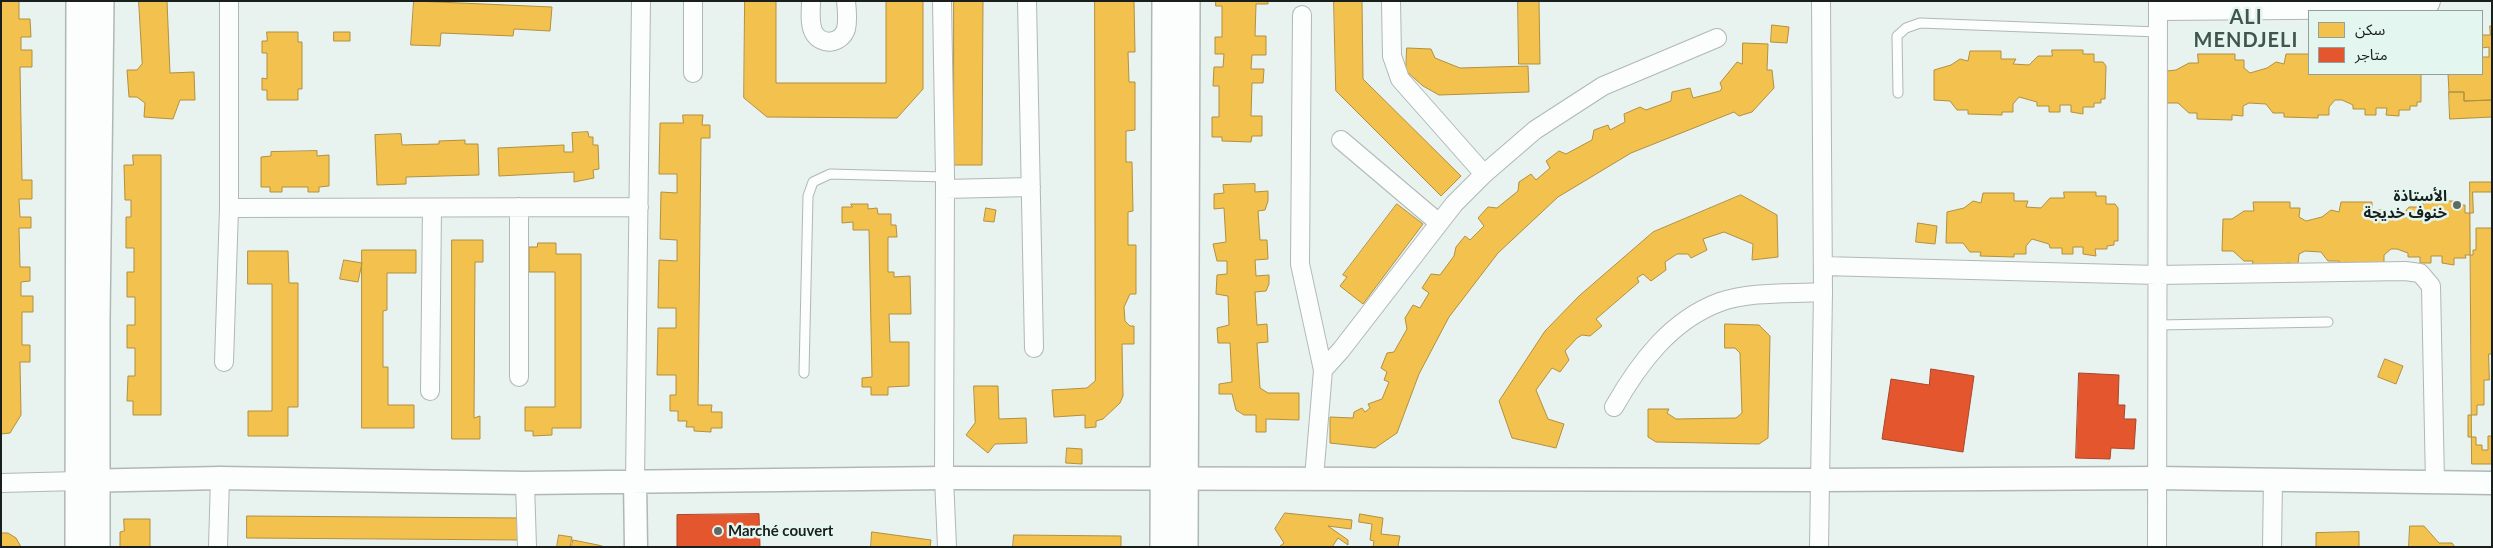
<!DOCTYPE html>
<html>
<head>
<meta charset="utf-8">
<style>
	body { margin:0 }
	#map { position:relative; width:2493px; height:548px; overflow:hidden; background:#e8f2ef; font-family:Lato,"Noto Sans Arabic",sans-serif }
	canvas { display:block }
	.frame { position:absolute; inset:0; border:2px solid #191f1d; pointer-events:none }
	.legend { position:absolute; left:2308px; top:10px; width:175px; height:65px; box-sizing:border-box; background:#e4f6f0; border:1px solid #93a09c; margin:0; padding:6px 9px; list-style:none; font-size:15px; color:#191f1d }
	.legend li { display:flex; align-items:center; gap:10px; height:25px }
	.legend b { width:25px; border:1px solid #93a09c }
</style>
</head>
<body>
<div id="map">
<canvas width="2493" height="548"></canvas>
<div class="frame"></div>
<ul class="legend">
<li><b style="height:14px;background:#f2c14e"></b>سكن</li>
<li><b style="height:14px;background:#e4572e"></b>متاجر</li>
</ul>
</div>
<script>
const g = document.querySelector('canvas').getContext('2d');
g.lineJoin = 'round';
function fillPath(path, color) { g.fillStyle = color; g.fill(path, 'evenodd'); }
function stroke(path, color, width, dash) { g.strokeStyle = color; g.lineWidth = width; g.lineCap = dash ? 'butt' : 'round'; g.setLineDash(dash || []); g.stroke(path); }
function write(font, color, halo, rows, align = 'center') {
  g.font = font + ' Lato,"Noto Sans Arabic",sans-serif'; g.lineWidth = 5; g.setLineDash([]); g.textBaseline = 'middle'; g.strokeStyle = halo; g.fillStyle = color; for (const [text, x, y, turn = 0] of rows) {
    g.save(); g.translate(x, y); g.rotate((+turn || 0) * Math.PI / 180); g.textAlign = isNaN(turn) ? turn : align; if (halo) g.strokeText(text, 0, 0); g.fillText(text, 0, 0); g.restore();
  }
}
const homes = new Path2D(`
	M1,1h18v18h11l1,18h-10v13h11v17h-12l2,113h10v19h-13l1,18h11v11h-12l1,39h10v14l-9,1v14h12v16h-11v33h8v17h-10l1,53 -11,18 -9,1z
	M139,1h28l3,72 24,-1 1,28h-15l-7,19 -29,-2 1,-14 -8,-6h-8l-2,-27h10l5,-6z
	M414,1l138,6 -2,24 -36,-2 -1,7 -72,-3 -1,13 -29,-1z
	M745,1h31v82h110v-82h37v88l-26,29 -130,-1 -23,-19z
	M954,1h29l-1,164h-28z
	M1095,1h39l1,51h-7l1,30h6v48l-9,1v31h6l1,49 -5,1v33h8v49h-6l-6,13 1,14 5,5h4v18h-12l1,52 -3,7 -17,16 -7,2v6l-11,1v-13l-31,2 -2,-27 35,-2 8,-7z
	M1216,1h52v3h-12l-1,32h11v19h-14l-1,14h13l-1,14h-11l-1,33h11v20h-10l-1,6 -29,-1v-4h-10v-20h7v-31h-6l1,-19h9l1,-13h-9v-17h7v-31h-6z
	M1334,1h28l1,78 98,97 -20,20 -105,-105z
	M1518,1h21l1,63h-21z
	M1772,25l17,2 -2,16 -16,-1z
	M2490,26h2v74l-28,1v-9h-15l-1,-18h34v-17h7v-10l-7,1v-13h8z
	M267,32h31v10h4v47h-4v11h-31v-10h-5v-12l5,1v-26h-5v-12h5z
	M334,32h16v9h-16z
	M1743,43l25,1 -1,26h5l2,18 -22,24 -13,4 -5,-4 -103,41 -73,44 -60,56 -49,64 -30,57 -22,59 -22,15 -45,-5v-26l23,1 1,-6 8,-4 3,4 5,-4 -2,-4 14,-5 7,-17 -5,-2 3,-8 -6,-4 6,-15 7,-1 13,-23 -2,-11 8,-13 7,3 9,-15 -7,-5 9,-14 9,1 14,-19 2,-9 9,-11 5,4 14,-14 -6,-8 10,-11 9,1 21,-17 1,-9 12,-8 5,6 14,-12 -4,-7 13,-10 7,3 26,-14 2,-10 14,-5 2,5 15,-8 -1,-8 16,-7 6,3 25,-9 1,-9 18,-4 3,10 27,-7 2,-3 -2,-5 17,-21 5,2z
	M1407,48l24,1 4,9 25,10 68,-2 1,26 -90,3 -16,-9 -17,-15z
	M2052,50h31v4h11v8h9l3,4 -1,33h-4v4h-7v4h-11v7l-12,-2v-7h-11v7h-11v-6h-12v-4l-18,-5 -6,7v8h-11v3l-34,-1v-4h-11l-7,-9 -16,-1v-30l17,-5 9,-6 8,2 2,-10h31v8h15l-3,5 16,1 9,-9h14z
	M2198,54h37v6h9v8l6,5 17,-5 9,-6 8,2 2,-10h23v20h112v28h-4v4h-7v4h-11v6l-13,-1 1,-7h-11v7h-11v-6h-12v-4l-11,-5h-7l-6,7v8h-11v3l-34,-1v-4h-11l-7,-9 -17,-1 -6,3v10l-11,-1v5l-35,-1v-6h-8l-11,-10h-11v-32l9,-1 13,-7h9z
	M2449,92h15v9l28,-1v17l-42,2z
	M683,115h20l-1,10h8v13h-9l-3,267h14l-1,7h11v16h-11v4l-17,-1v-4h-8l1,-6h-9v-10h-8v-16h6v-20h-19l1,-47h18v-20h-18l1,-48 18,1v-21l-17,-1 1,-47 16,1v-19h-18l1,-51h23z
	M588,132l1,5h4v8h5l1,24 -6,1 1,8 -20,4v-10l-75,4 -1,-28 66,-3v7h9l-1,-19z
	M401,134l1,11 37,-1v-3l26,-1v4h13l1,31 -73,2v7l-29,1 -2,-50z
	M317,151v5l12,-1v31l-10,1v5h-11v-5h-26v5h-12v-5h-9v-30l10,-1v-4z
	M133,155h28v260h-28v-14h-6l1,-25h7v-28h-8v-23h8v-28h-8v-25h7v-24h-8v-31h5v-17h-6l-1,-35h9z
	M2470,182h22v282h-20z
	M1255,184v8l13,-1v10l-3,9 -7,1 2,29h7l1,19 -13,1 1,16 13,-1v9l-3,7 -11,1 2,33 10,-1 1,18 -11,1 3,45 8,5h31v27l-33,-1v13h-10v-17h-12l-8,-5 -4,-16h-13v-10l13,-2 -2,-39h-12l-1,-15 12,-3 -1,-29 -12,-2 1,-19 10,-1v-13h-10l-4,-17 13,-2 -2,-34 -10,1v-15l10,-1 -1,-8z
	M2064,192h32v4h10v8h9l3,4v33h-4v4l-7,1v3h-12l1,7 -13,-2v-7h-10v7h-11v-6h-12l-1,-4 -17,-5 -6,7v8h-12v3l-34,-1 1,-4h-11l-7,-9h-17l1,-31 17,-4 9,-7 8,2 2,-10h31v8h14l-2,6 15,1 9,-10h14z
	M2473,192h19v36h-16v22h-3v5h-8l1,3h-12v7l-12,-2v-7h-11v7h-11v-6h-12v-4l-11,-4h-6l-7,6v8l-45,3v-5h-11l-7,-9 -16,-1 -6,3 -1,10 -11,-1v5l-35,-1 1,-6h-9l-11,-10h-11l1,-32h9l12,-8h10l-1,-9h37v6h10l-1,9 7,4 16,-4 9,-7 8,2 2,-10h31v8h15l-2,6 15,1 9,-10h14v-6h32v4h10v8h8z
	M1741,195l36,20 1,42 -26,3 1,-16 -29,-12 -21,7 4,11 -16,8 -3,-4h-11l-12,8 1,8 -15,11 -8,-7 -6,4 2,4 -43,37 6,7 -12,10 -8,-1 -5,3 -12,13 4,9 -9,12 -8,-4 -16,22 12,29 16,5 -8,24 -44,-10 -13,-37 46,-70 34,-35 74,-64z
	M851,204h17v5l9,-1 1,6h13v11h5l1,12h-9v35h6v5l16,-1 1,38h-22l1,28h19v44l-21,1v8h-17v-8h-9v-9l10,-1 -3,-147h-16v-8l-11,1v-16h10z
	M1397,204l26,20 -60,80 -23,-18 7,-9 -4,-2z
	M986,208l10,2 -2,12 -10,-1z
	M1918,223l19,3 -2,18 -19,-2z
	M452,240h31v22h-8l-1,156 6,-2v23h-28z
	M538,243h18v11h25v174h-29v7l-19,1v-5h-8v-24h30v-135h-26v-25h8z
	M362,250h54v23h-29v37l-4,1v56h5v38h26v23h-52z
	M248,251h40l1,32h9v124h-10v29h-40v-25h24v-127h-24z
	M344,260l18,3 -4,19 -18,-3z
	M1725,324l34,1 11,11 -2,102 -9,6 -103,-2 -8,-5v-28h21l-2,4 9,6 60,-1 6,-5 -2,-60 -5,-5h-10z
	M2489,354h3v82h-4v14h-6v-5h-6v-8h-8v-22h9v-10h7v-25h5z
	M2385,359l18,7 -7,18 -18,-7z
	M974,386h24l1,33 27,-1 1,25 -32,1 -7,9 -22,-18 9,-12z
	M1067,448l15,1v15l-16,-1z
	M1285,513l67,7 -1,9 -23,-3 20,14v5l-10,-7 -6,9h-53l5,-4 -9,-14z
	M1360,514l23,4 -2,16 19,2 -2,10 3,1h-28l1,-6 -4,-1 2,-16 -13,-2z
	M247,516l275,2 2,22 -277,-2z
	M124,519h26v28h-30v-15l4,-1z
	M2410,526h14l15,17h13l3,4h-46z
	M872,532l59,8 -1,7h-59z
	M2359,532v15h-43v-14z
	M1,533h7l8,5 5,9h-20z
	M559,535l13,2 -2,10h-13z
	M1014,535l107,1v11h-108z
	M573,540l25,5 7,2h-33z`);
fillPath(homes, '#f2c14e');
stroke(homes, '#b1903f', 1);
const shops = new Path2D(`
	M1931,369l43,7 -11,76 -81,-13 9,-60 38,6z
	M2079,373l40,2 -1,30h7l-1,14h12l-2,30 -23,-1 -1,11 -34,-1z
	M759,514l1,33h-83v-32z`);
fillPath(shops, '#e4572e');
stroke(shops, '#a74629', 1);
const service = new Path2D(`
	M1898,93l-1,-57 9,-8 14,-5 238,9
	M2157,325l171,-3
	M804,373l4,-177 5,-14 17,-8 115,3`);
const minor = new Path2D(`
	M693,1v72
	M811,1c0,10 -2,23 3,32 8,13 27,11 32,-4 2,-8 1,-19 0,-28
	M942,1l3,176 -1,301 3,69
	M1027,1l7,347
	M1391,1l1,55 8,23 84,95
	M2158,11l260,-2 12,-5 1,-3
	M1302,15l-2,249 23,106 -9,108
	M1341,140l98,83
	M945,189l86,-2
	M229,208l410,-1
	M1823,266l334,9 248,-4 15,2 11,13 4,197
	M224,362l5,-154v-207
	M1323,370l18,-20 113,-146 30,-30 51,-44 68,-44 114,-48
	M519,377v-170
	M430,391l2,-183
	M1614,407c25,-44 57,-87 106,-105 31,-11 70,-8 103,-10
	M635,480l6,-479
	M1,483l77,-2
	M525,483l2,64
	M218,547l2,-69
	M1819,547l4,-255 -2,-291
	M2157,547l1,-546
	M2272,547l1,-67`);
const tertiary = new Path2D(`
	M635,480l1,67
	M79,481l141,-3 305,5 419,-5 875,2 338,-2 335,5`);
const secondary = new Path2D(`
	M78,547l1,-546
	M97,547v-228l4,-318
	M1163,547l2,-546
	M1185,547l2,-546`);
stroke(service, '#b0b8b6', 11);
stroke(minor, '#b0b8b6', 20);
stroke(tertiary, '#b0b8b6', 25);
stroke(secondary, '#b0b8b6', 28);
stroke(service, '#fcfdfd', 9);
stroke(minor, '#fcfdfd', 18);
stroke(tertiary, '#fcfdfd', 22);
stroke(secondary, '#fcfdfd', 25);
for (const [x, y, r, color] of [
	[2457,205,5,"#616966"],
	[718,531,5,"#616966"]
]) { const dot = new Path2D(); dot.arc(x, y, r, 0, 2 * Math.PI); g.fillStyle = color; g.fill(dot); stroke(dot, '#e4f6f0', 2); }
write('bold 15px', '#191f1d', '#e4f6f0', [
	["الأستاذة",2447,196],
	["خنوف خديجة",2447,213],
	["Marché couvert",728,531,"left"]
], 'right');
g.letterSpacing = '1px';
write('bold 20px', '#44534f', '#e4f6f0', [
	["ALI",2246,18],
	["MENDJELI",2246,41]
]);
g.letterSpacing = '0px';
</script>
</body>
</html>
